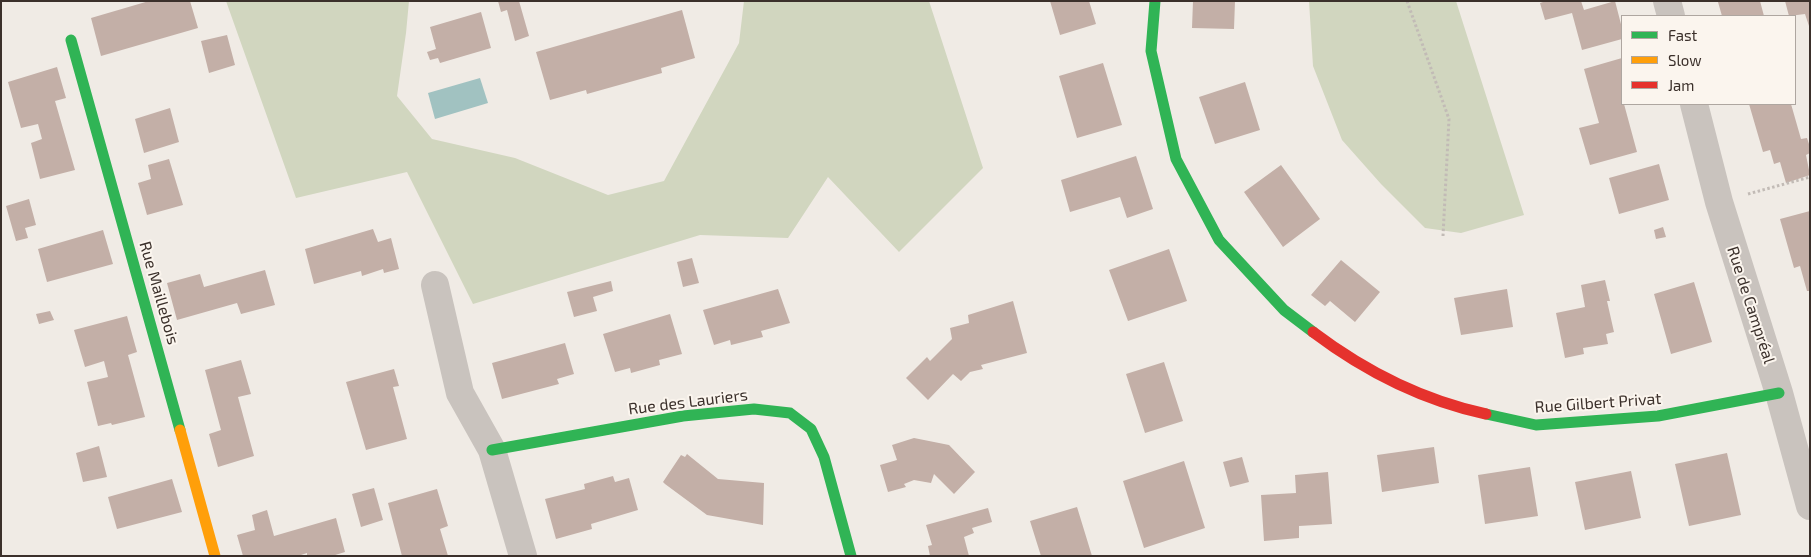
<!DOCTYPE html>
<html>
<head>
<meta charset="utf-8">
<style>
	body { margin:0 }
	#map { position:relative; width:1811px; height:557px; overflow:hidden; background:#f0ebe5; font-family:"Exo 2",sans-serif }
	canvas { display:block }
	.frame { position:absolute; inset:0; border:2px solid #3b302b; pointer-events:none }
	.legend { position:absolute; left:1621px; top:15px; width:175px; height:90px; box-sizing:border-box; background:#fbf5ee; border:1px solid #aea6a0; margin:0; padding:6px 9px; list-style:none; font-size:15px; color:#3b302b }
	.legend li { display:flex; align-items:center; gap:10px; height:25px }
	.legend b { width:25px; border:1px solid #aea6a0 }
</style>
</head>
<body>
<div id="map">
<canvas width="1811" height="557"></canvas>
<div class="frame"></div>
<ul class="legend">
<li><b style="height:6px;background:#30b455"></b>Fast</li>
<li><b style="height:6px;background:#ff9f0a"></b>Slow</li>
<li><b style="height:6px;background:#e5322d"></b>Jam</li>
</ul>
</div>
<script>
const g = document.querySelector('canvas').getContext('2d');
g.lineJoin = 'round';
function fillPath(path, color) { g.fillStyle = color; g.fill(path, 'evenodd'); }
function stroke(path, color, width, dash) { g.strokeStyle = color; g.lineWidth = width; g.lineCap = dash ? 'butt' : 'round'; g.setLineDash(dash || []); g.stroke(path); }
function write(font, color, halo, rows, align = 'center') {
  g.font = font + ' "Exo 2",sans-serif'; g.lineWidth = 4; g.setLineDash([]); g.textBaseline = 'middle'; g.strokeStyle = halo; g.fillStyle = color; for (const [text, x, y, turn = 0] of rows) {
    g.save(); g.translate(x, y); g.rotate((+turn || 0) * Math.PI / 180); g.textAlign = isNaN(turn) ? turn : align; if (halo) g.strokeText(text, 0, 0); g.fillText(text, 0, 0); g.restore();
  }
}
fillPath(new Path2D(`
	M226,1h183l-3,32 -9,63 35,43 83,19 93,37 56,-14 75,-138 5,-42h185l54,167 -84,84 -71,-75 -40,61 -88,-3 -227,69 -66,-132 -111,26z
	M1309,1h147l68,214 -63,18 -36,-5 -44,-44 -39,-44 -29,-74z`), '#d1d6bf');
fillPath(new Path2D(`
	M480,78l8,25 -53,16 -7,-26z`), '#a1c2c1');
fillPath(new Path2D(`
	M149,1h41l8,27 -97,28 -10,-38z
	M498,1h21l10,35 -14,5 -8,-31 -6,2z
	M1050,1h39l7,23 -36,11z
	M1193,1h42l-1,28 -42,-1z
	M1546,1h35l3,9 31,-9 7,27v11l-40,11 -10,-37 -27,7 -5,-17z
	M1720,1h40l4,15h-42l-4,-14z
	M1785,1h25v28l-5,-15 -16,2z
	M682,10l13,48 -34,10 1,5 -75,21 -1,-4 -36,10 -14,-48z
	M481,12l10,36 -51,15 -2,-5 -8,2 -3,-8 9,-3 -6,-22z
	M227,35l8,30 -26,8 -8,-32z
	M1622,58v46h2l13,48 -47,13 -11,-37 20,-5 -15,-54z
	M1103,63l19,62 -45,13 -18,-62z
	M57,67l9,31 -11,3 20,69 -35,9 -9,-36 11,-4 -4,-15 -17,4 -13,-46z
	M1245,82l15,48 -45,14 -16,-47z
	M1749,104h42l10,35 6,-1 3,9v6l-4,2 4,20 -24,8 -6,-21 -6,2 -4,-14 -7,2z
	M170,108l9,34 -35,11 -9,-34z
	M1136,156l17,53 -26,9 -7,-21 -50,15 -9,-32z
	M169,159l14,46 -36,10 -9,-32 13,-4 -3,-14z
	M1659,164l10,36 -50,14 -10,-36z
	M1281,165l39,54 -37,28 -39,-55z
	M29,199l7,26 -11,3 3,10 -12,3 -10,-35z
	M1810,211v80h-3l-7,-25 -6,2 -14,-49z
	M1663,227l3,10 -10,2 -2,-9z
	M373,229l5,13 13,-4 8,31 -15,4 -1,-4 -21,7 -1,-5 -47,13 -9,-35z
	M103,230l10,34 -66,18 -9,-33z
	M1169,249l18,52 -59,20 -19,-51z
	M692,258l7,25 -16,4 -6,-25z
	M1341,260l39,32 -25,30 -25,-21 -5,5 -14,-11z
	M265,270l10,35 -34,9 -4,-11 -60,17 -10,-37 33,-9 4,13z
	M1605,280l5,21h-3l7,31 -8,2 2,10 -25,4 1,6 -19,4 -9,-45 29,-6 -4,-22z
	M611,281l2,10 -20,6 4,14 -23,6 -7,-25z
	M1694,282l18,60 -41,12 -17,-60z
	M778,289l12,34 -29,8 2,6 -32,8 -1,-5 -16,5 -11,-35z
	M1507,289l6,38 -52,8 -7,-37z
	M1013,301l14,52 -46,12 2,4 -13,3 -9,9 -8,-7 -25,26 -22,-22 21,-21 3,4 22,-22 -2,-11 19,-5 -1,-8z
	M50,311l4,9 -15,4 -3,-10z
	M670,314l12,40 -23,6 1,5 -29,8 -1,-5 -15,4 -12,-38z
	M127,316l10,36 -9,3 17,62 -33,8 -1,-2 -13,3 -11,-44 21,-5 -4,-16 -19,6 -11,-37z
	M565,343l9,31 -17,5 2,5 -57,15 -10,-36z
	M241,360l10,34 -13,3 16,59 -36,11 -9,-33 12,-4 -16,-60z
	M1164,362l19,59 -38,12 -19,-59z
	M394,369l5,17 -6,1 14,52 -41,11 -20,-68z
	M914,438l35,7 26,27 -21,22 -20,-20 -3,9 -17,-3 -10,4 2,3 -18,5 -8,-27 17,-5 -5,-15z
	M99,446l8,31 -24,5 -7,-29z
	M1434,447l5,36 -57,9 -5,-37z
	M1727,453l14,62 -52,11 -14,-62z
	M687,454l31,25 46,4 -1,42 -56,-10 -42,-31 -2,-2 18,-27 4,2z
	M1242,457l7,25 -19,5 -7,-25z
	M1184,461l21,67 -61,20 -21,-67z
	M1530,467l8,49 -53,8 -7,-49z
	M1631,471l10,47 -56,12 -10,-48z
	M1328,472l4,52 -33,2v12l-35,3 -3,-46 35,-2 -1,-18z
	M613,476l2,6 14,-4 9,32 -47,14 1,5 -36,10 -11,-40 40,-10 -1,-5z
	M172,479l10,33 -65,17 -9,-32z
	M374,488l9,32 -22,7 -9,-33z
	M437,489l11,37 -8,3 8,27h-46l-14,-53z
	M1077,507l15,49h-51l-11,-35z
	M988,508l4,14 -20,6 2,5 -10,4 5,19h-39l-2,-10 4,-1 -6,-20z
	M267,510l7,26 62,-18 9,34 -13,4h-25v-3l-9,3h-55l-6,-21 18,-5 -3,-15z`), '#c3afa7');
stroke(new Path2D(`
	M1407,1l42,118 -6,117
	M1748,194l62,-17`), '#c2bbb6', 3, [2.5, 2.5]);
stroke(new Path2D(`
	M1667,1l4,15
	M1694,104l25,98 60,191 31,113
	M435,285l25,108 32,57 31,106`), '#c9c3be', 28);
stroke(new Path2D(`
	M1155,1l-4,50 25,108 43,81 65,70 29,22
	M71,40l109,390
	M1486,414l50,11 122,-9 121,-23
	M492,450l191,-34 71,-7 36,4 21,16 13,28 27,99`), '#30b455', 11);
stroke(new Path2D(`
	M180,430l35,126`), '#ff9f0a', 11);
stroke(new Path2D(`
	M1313,332c53,40 108,68 173,82`), '#e5322d', 11);
write('16px', '#3b302b', '#fbf5ee', [
	["Rue Maillebois",159,293,74],
	["Rue de Campréal",1751,305,72],
	["Rue des Lauriers",688,402,-7],
	["Rue Gilbert Privat",1598,403,-4]
]);
</script>
</body>
</html>
